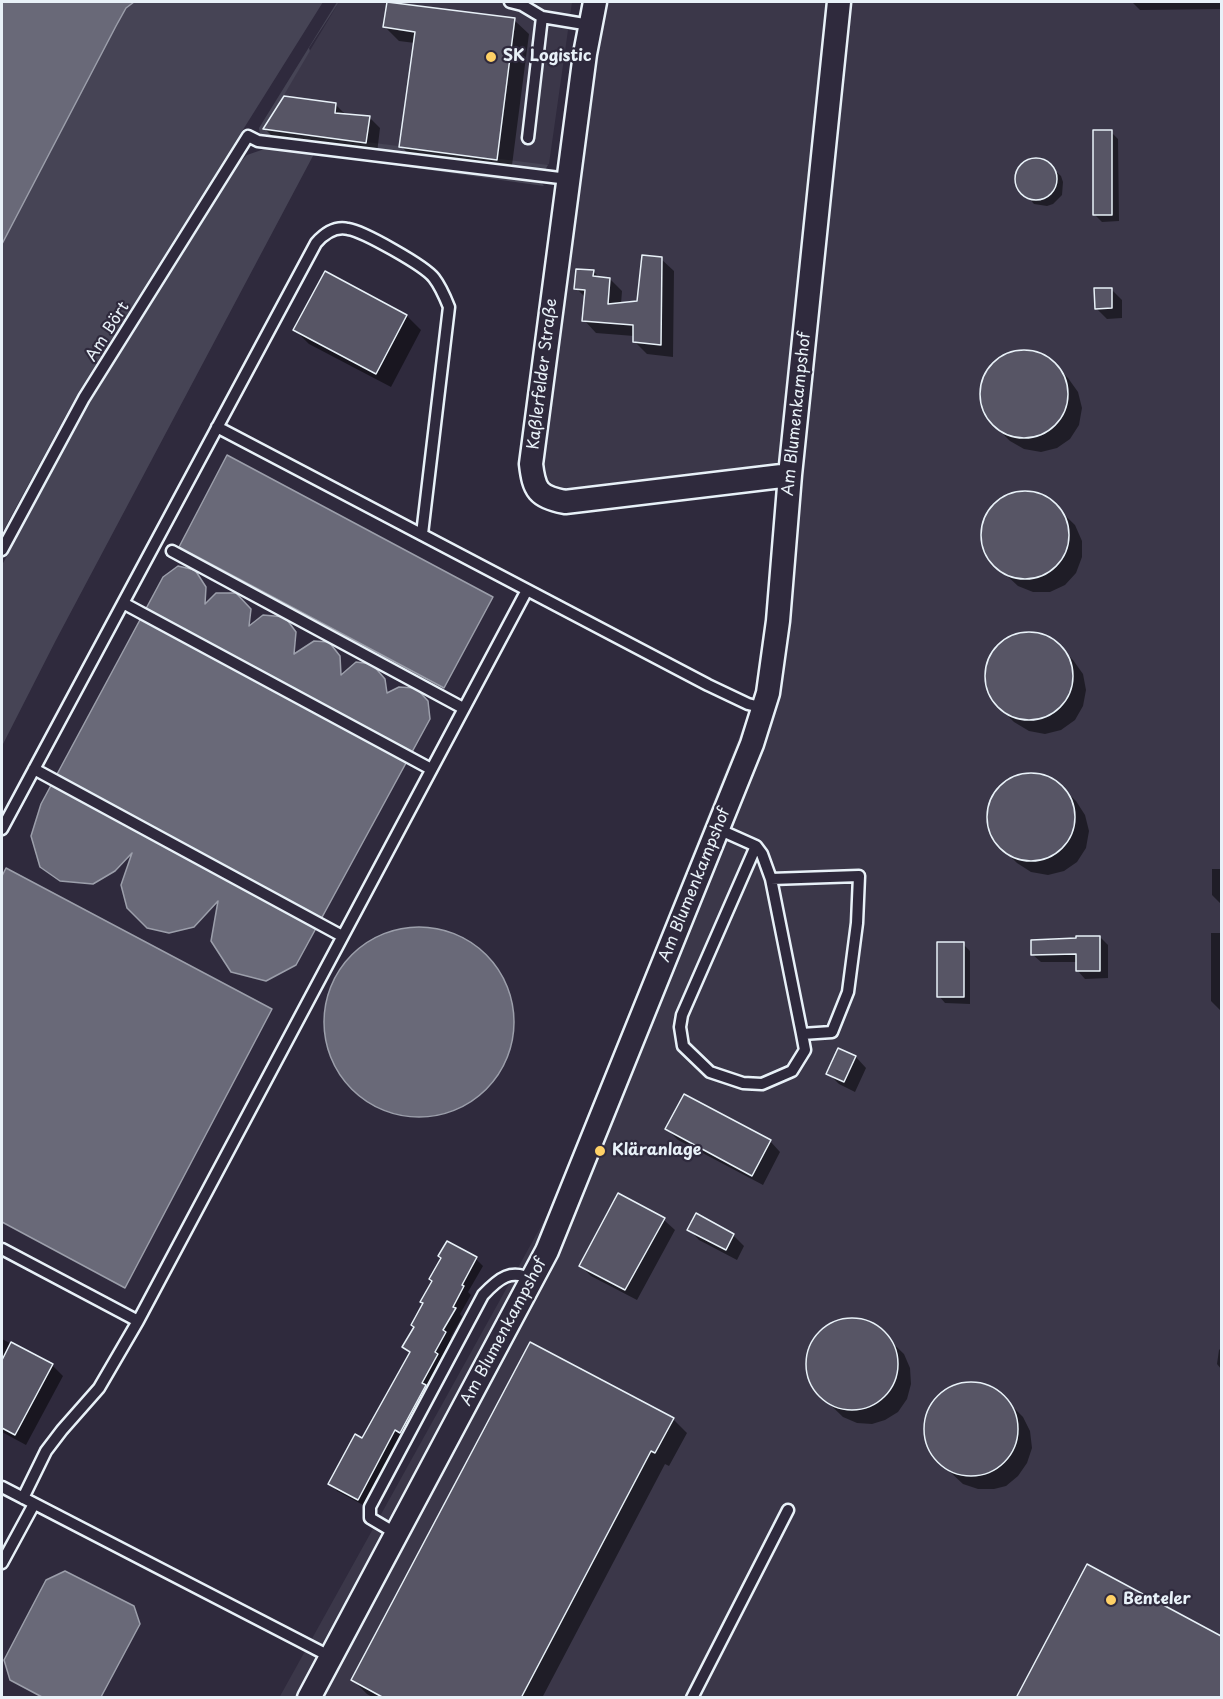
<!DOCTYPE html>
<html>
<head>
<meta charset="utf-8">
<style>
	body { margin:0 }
	#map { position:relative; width:1223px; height:1699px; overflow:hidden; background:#2f2a3d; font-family:"Playpen Sans",sans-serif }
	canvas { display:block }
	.frame { position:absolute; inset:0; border:3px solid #e8f1f8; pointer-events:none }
</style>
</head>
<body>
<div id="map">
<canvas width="1223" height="1699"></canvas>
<div class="frame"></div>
</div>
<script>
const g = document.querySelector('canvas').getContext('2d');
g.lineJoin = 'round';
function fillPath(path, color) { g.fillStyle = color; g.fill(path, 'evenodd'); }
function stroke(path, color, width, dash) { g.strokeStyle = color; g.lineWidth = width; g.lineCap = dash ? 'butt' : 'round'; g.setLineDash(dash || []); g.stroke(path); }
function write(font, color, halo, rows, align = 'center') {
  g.font = font + ' "Playpen Sans",sans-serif'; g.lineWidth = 4.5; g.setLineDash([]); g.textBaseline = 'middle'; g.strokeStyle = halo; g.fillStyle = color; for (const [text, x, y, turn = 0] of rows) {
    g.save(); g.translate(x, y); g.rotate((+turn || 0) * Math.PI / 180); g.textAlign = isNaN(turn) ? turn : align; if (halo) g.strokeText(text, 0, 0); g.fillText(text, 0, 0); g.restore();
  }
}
fillPath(new Path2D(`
	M339,2h233l-23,162 -4,2 -282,-37z
	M595,2h626v1695l-942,1 271,-488 225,-563 15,-172 -225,27 -32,-19z`), '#3b3749');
fillPath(new Path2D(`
	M134,2h189l-245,391 -76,140v-289l108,-207 16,-29z
	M337,2h2l-30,46 1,3 -46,78 284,36 -3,5 -4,1 -281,-37 -1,-6z
	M270,147l270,34 4,5 -230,-32 -258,486 -54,106v-181l90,-166 143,-232 12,-12z`), '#464455');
const water = new Path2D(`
	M2,2h132l-8,6 -10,18 -114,218z
	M227,455l266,142 -49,91 -265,-141z
	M178,566l17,4 11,17 -1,17 11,-11h20l15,16 -2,17 14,-11 22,2 11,15 -2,22 20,-13 15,1 11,14 1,19 15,-13 16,2 13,15 2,14 12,-6 17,1 12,13 2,18 -134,246 -30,16 -35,-9 -20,-31 7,-40 -24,26 -25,6 -22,-5 -20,-20 -6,-23 11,-32 -17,18 -22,13 -33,-3 -20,-14 -9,-31 10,-32 122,-227z
	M6,868l266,141 -147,279 -123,-66v-346z
	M324 1022a95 95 0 1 1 190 0a95 95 0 1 1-190 0Z
	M65,1571l69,35 6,18 -39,73h-59l-32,-17 -6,-20 42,-80z`);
fillPath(water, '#696978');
stroke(water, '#9c9fab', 1.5);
fillPath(new Path2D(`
	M1132,2h90v7l-82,1z
	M514,20l15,14 -18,139 -96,-12 -14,-15 14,-103 -16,-2 -14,-14z
	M335,104l11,11 23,2 11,11 -3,25 -102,-14 -10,-10z
	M1111,132l7,7 1,82 -17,1 -7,-7z
	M1030,160h13l18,16 2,6 -1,13 -9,9 -6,2 -13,-2 -16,-18 -1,-13 3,-5z
	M661,259l13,12 -1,86 -26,-3 -12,-12 -1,-6 -38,-3 -12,-13 2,-22 -10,-10 17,-17 7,7 10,1 12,12 -1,13 18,-1z
	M1111,289l11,11v18l-15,1 -11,-11z
	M407,316l14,14 -30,57 -82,-43 -14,-14z
	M1023,352l16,2 14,9 15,15 10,14 4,16 -3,17 -9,14 -13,9 -16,4 -17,-3 -14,-8 -15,-15 -10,-14 -3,-17 2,-16 9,-14 14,-10z
	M1016,493h16l16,6 27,26 7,16v16l-6,16 -11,12 -15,7h-17l-15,-6 -28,-26 -7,-15v-17l6,-16 11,-12z
	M1027,633l17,3 14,9 15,15 10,14 3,16 -3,16 -8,14 -14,10 -16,4 -16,-3 -15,-9 -15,-15 -9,-14 -4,-16 3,-16 8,-14 14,-10z
	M1030,775l16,2 14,9 16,15 9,14 4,16 -3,17 -9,14 -13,9 -16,4 -17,-3 -14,-9 -15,-15 -9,-13 -4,-16 2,-17 9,-14 14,-10z
	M1212,869h10v36l-10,-10z
	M1211,933h11v79l-11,-11z
	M1100,937l8,8v33l-23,1 -8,-9v-8h-36l-9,-8z
	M963,944l7,7v53l-25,-1 -6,-7z
	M839,1050l17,7 10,11 -11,24 -16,-8 -11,-11z
	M667,1129l103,12 10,11 -17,33 -85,-45z
	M696,1215l37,20 11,11 -7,14 -38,-20 -10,-11z
	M664,1220l11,10 -38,70 -46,-24 -10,-10z
	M442,1259h34l7,7 -15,26 3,3 -11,19 2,3 -12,21 3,2 -12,20 3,3 -79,143 -28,-15 -7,-8 33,-43 48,-86 -7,-7 11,-20z
	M848,1320l16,1 13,7 27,26 6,14 1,16 -4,15 -9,13 -13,8 -13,4 -15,-1 -14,-6 -27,-26 -7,-13 -2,-18 4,-15 9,-13 13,-8z
	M2,1339l50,26 11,11 -37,69 -24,-13z
	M1222,1347v23l-5,-6 2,-14z
	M966,1383l15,1 15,6 27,27 7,14 2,17 -5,15 -9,13 -12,10 -12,3h-16l-15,-5 -28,-26 -7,-14 -3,-19 4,-15 9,-13 13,-10z
	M673,1419l14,14 -18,33 -4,-2 -123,234h-168l-7,-4 -14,-14z
	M1088,1566l134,71v61h-204z`), '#0007');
const building = new Path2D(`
	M387,2l128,16 -18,142 -98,-13 16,-115 -32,-5z
	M284,96l52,7 -1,10 35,3 -4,27 -103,-14z
	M1093,130h19v85h-19z
	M1015 179a21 21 0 1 1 42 0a21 21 0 1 1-42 0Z
	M642,255l20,2 -1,88 -28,-3v-17l-51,-4 3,-31 -11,-1 2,-20 18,1 -1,6 17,2 -2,26 29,-3z
	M325,271l82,44 -31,59 -83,-44z
	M1094,288h18v20l-17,1z
	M980 394a44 44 0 1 1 88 0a44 44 0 1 1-88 0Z
	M981 535a44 44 0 1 1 88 0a44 44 0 1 1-88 0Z
	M985 676a44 44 0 1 1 88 0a44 44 0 1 1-88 0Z
	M987 817a44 44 0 1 1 88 0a44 44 0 1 1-88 0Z
	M1076,936h24v35h-24v-17l-45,1v-15l45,-2z
	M937,942h27v55h-27z
	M838,1048l18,8 -12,26 -18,-8z
	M684,1094l87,46 -19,36 -87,-47z
	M618,1193l47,25 -40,72 -46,-24z
	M696,1213l38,21 -8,16 -39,-20z
	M447,1241l30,16 -15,28 2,1 -11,21 3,1 -13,22 3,2 -11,20 3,2 -16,29 4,2 -26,48 -5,-3 -37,70 -30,-16 27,-50 7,4 48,-86 -8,-5 12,-20 -3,-2 12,-22 -3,-1 12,-21 -3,-2 12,-21 -3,-2z
	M806 1364a46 46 0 1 1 92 0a46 46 0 1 1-92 0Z
	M11,1342l42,22 -38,71 -13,-7v-68z
	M530,1342l144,76 -19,35 -4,-2 -130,247h-137l-33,-18z
	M924 1429a47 47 0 1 1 94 0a47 47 0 1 1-94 0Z
	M1087,1564l134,72v62h-205z`);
fillPath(building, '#575565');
stroke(building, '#e8f1f8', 1.5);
const service = new Path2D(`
	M510,2l12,3 20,12 48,8
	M528,138l14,-121
	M217,427l491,258 40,19 16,4
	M2,550l82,-152 164,-262 10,5 310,38
	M172,551l291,157
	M123,603l308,166
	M34,769l308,167
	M2,829l314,-586c8,-9 19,-17 32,-14 15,2 77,37 86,49 7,9 11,19 15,29l-27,227
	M718,829l38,17 6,8 9,25 88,-3 -2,47 -9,69 -16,40 -30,2 -31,-155
	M756,846l-74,169 -2,12 3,19 27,26 33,11 19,1 30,-13 13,-21 -3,-16
	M2,1249l136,72
	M2,1487l329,170
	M23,1498l23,-47 16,-21 37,-42 39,-67 389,-731
	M397,1534l-27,-16v-11l113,-212c16,-17 28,-27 50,-15
	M2,1563l32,-59
	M692,1698l96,-188`);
const minor = new Path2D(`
	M595,2l-10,52 -54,410c3,26 7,33 34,38l225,-27
	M309,1698l238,-447 205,-507 16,-51 10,-72 12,-146 49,-473`);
stroke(service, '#e8f1f8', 15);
stroke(minor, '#e8f1f8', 27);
stroke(service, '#2f2a3d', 10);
stroke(minor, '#2f2a3d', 22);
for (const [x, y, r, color] of [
	[491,57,6,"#ffd166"],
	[600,1151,6,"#ffd166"],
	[1111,1600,6,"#ffd166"]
]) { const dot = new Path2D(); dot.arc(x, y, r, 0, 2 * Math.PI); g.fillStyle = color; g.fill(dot); stroke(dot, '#2f2a3d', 2); }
write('bold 16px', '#e8f1f8', '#2f2a3d', [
	["SK Logistic",503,57],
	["Kläranlage",612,1151],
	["Benteler",1123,1600]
], 'left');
write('16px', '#e8f1f8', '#2f2a3d', [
	["Am Bört",108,332,-58],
	["Kaßlerfelder Straße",543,374,-83],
	["Am Blumenkampshof",797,414,-84],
	["Am Blumenkampshof",695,885,-68],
	["Am Blumenkampshof",504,1332,-62]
]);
</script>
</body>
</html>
